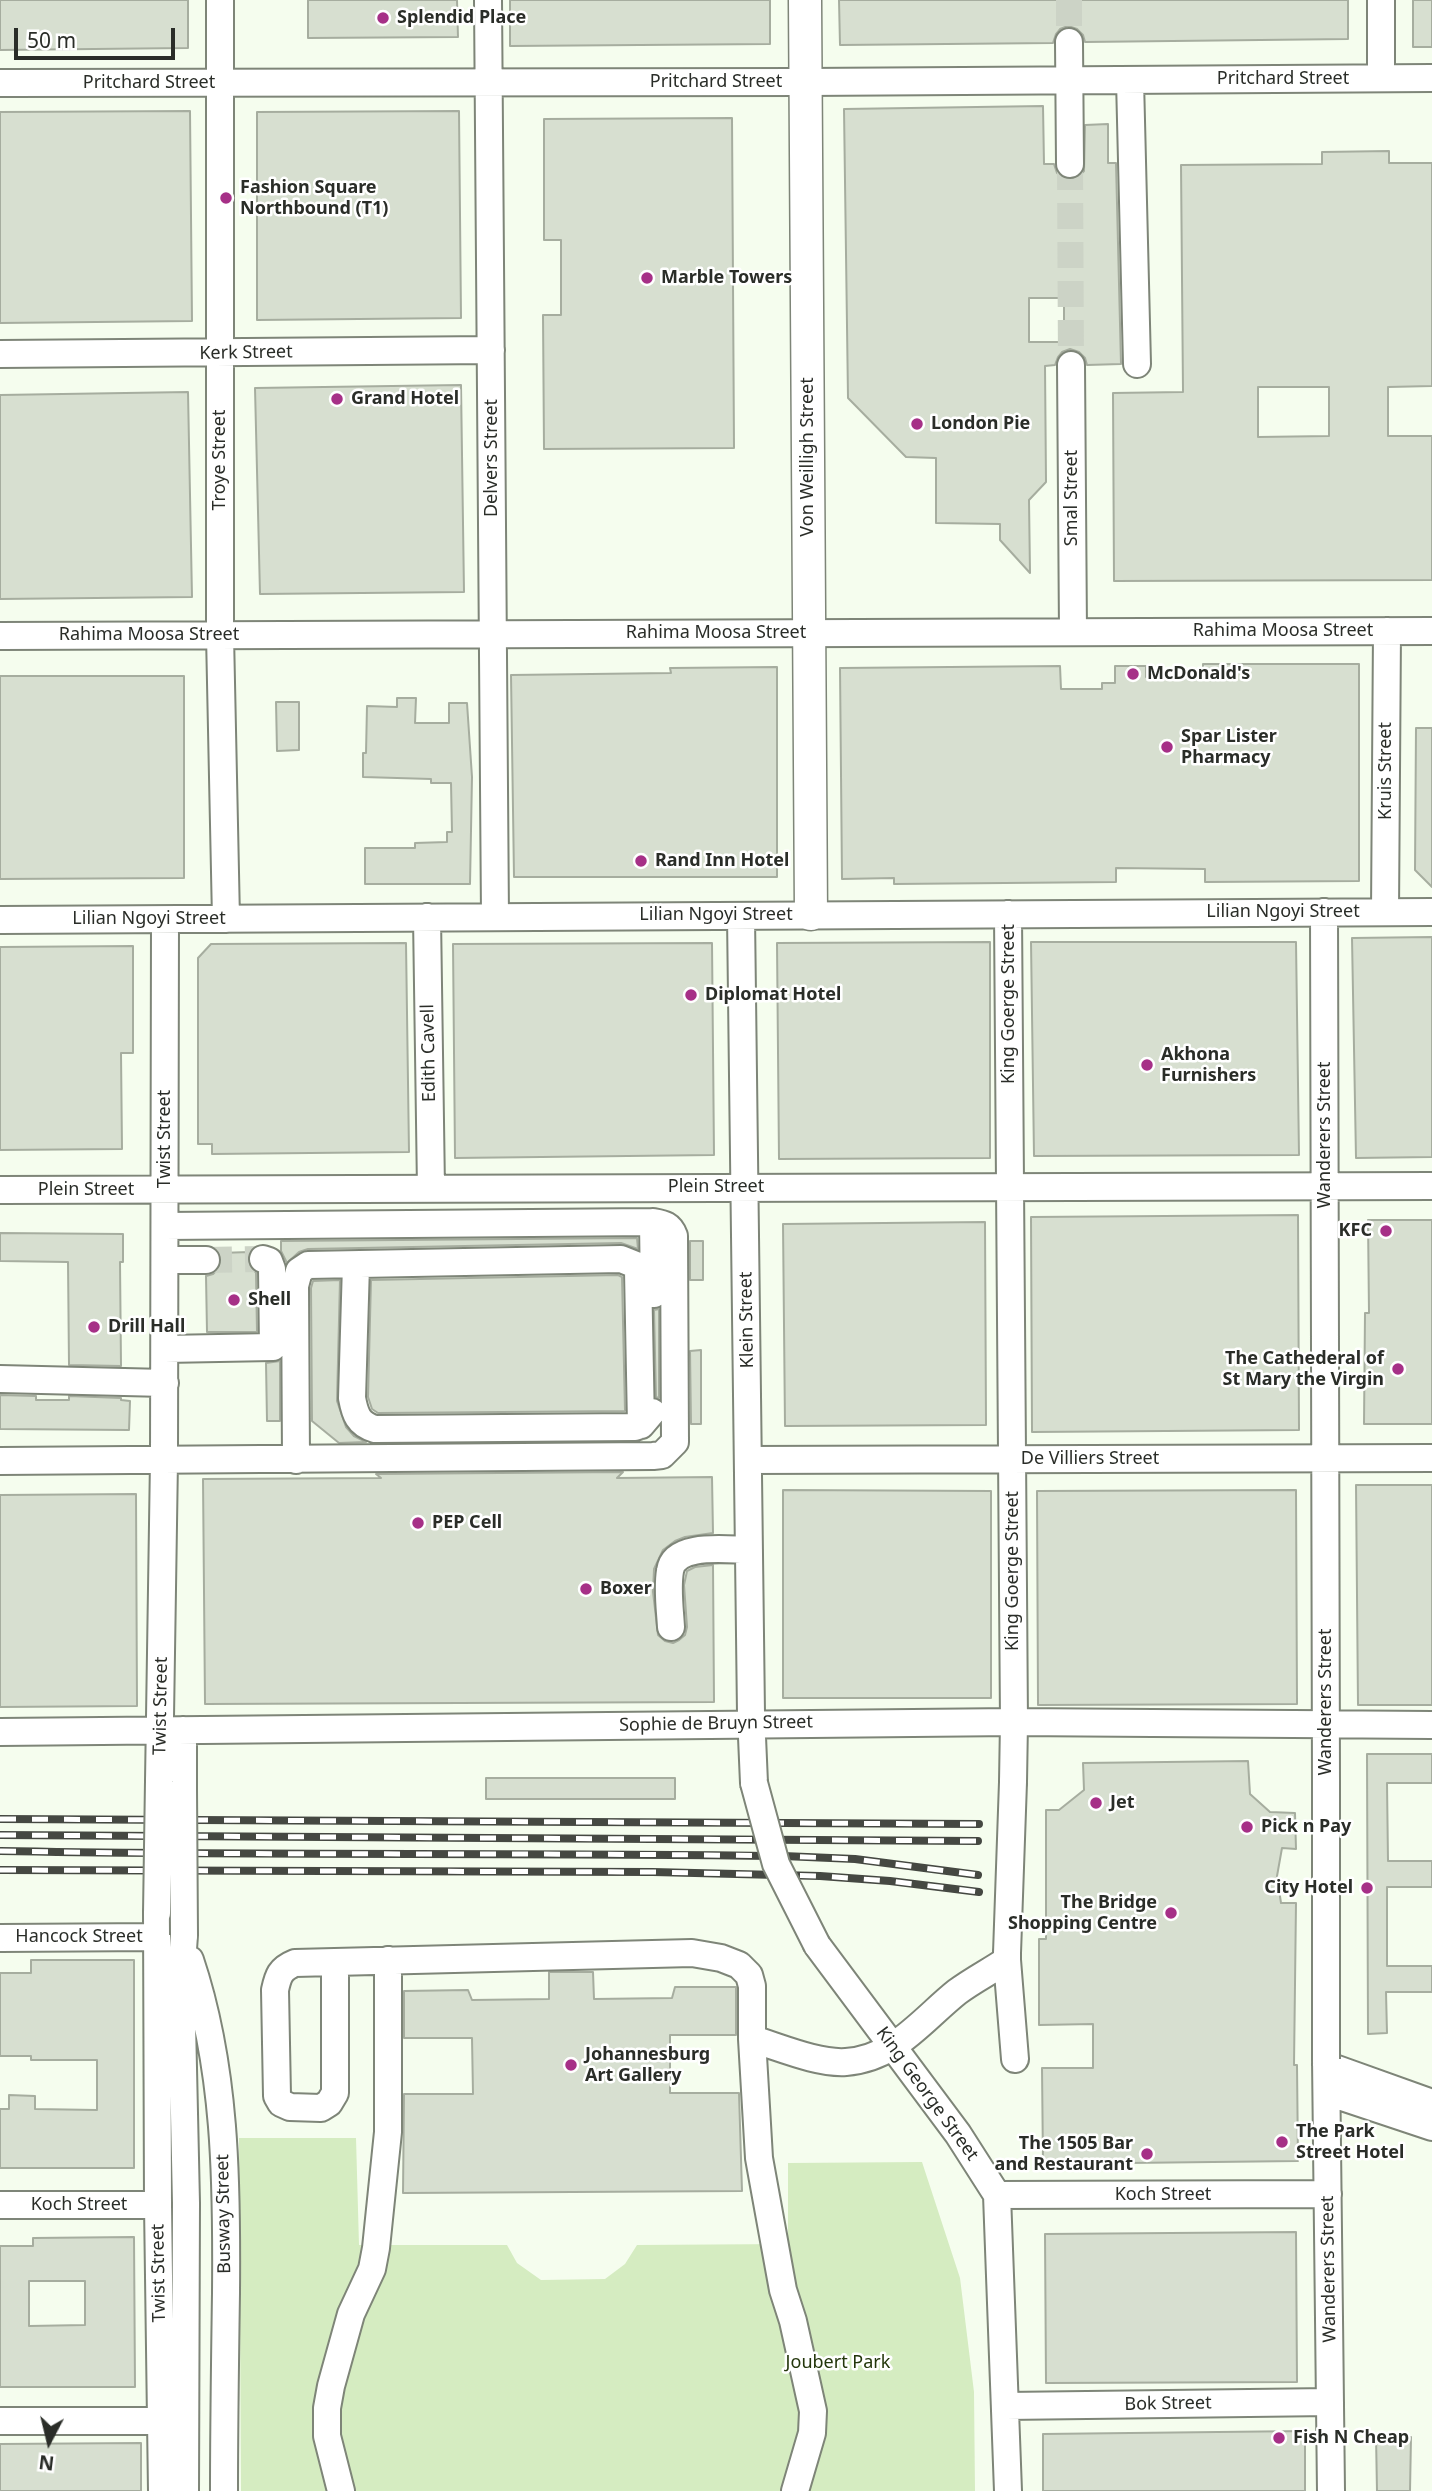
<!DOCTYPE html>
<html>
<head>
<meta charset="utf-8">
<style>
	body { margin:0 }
	#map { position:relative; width:1432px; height:2491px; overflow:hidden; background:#f5fdee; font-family:"Noto Sans",sans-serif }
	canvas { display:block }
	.north { position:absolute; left:14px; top:2407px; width:70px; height:70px; -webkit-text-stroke:5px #fff; paint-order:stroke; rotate:187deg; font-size:19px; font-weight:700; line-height:28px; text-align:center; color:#2a2d28 }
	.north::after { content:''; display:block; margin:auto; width:24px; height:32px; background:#2a2d28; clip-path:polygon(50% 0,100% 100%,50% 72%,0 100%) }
	.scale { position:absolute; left:14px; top:28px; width:161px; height:32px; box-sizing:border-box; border:4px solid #2a2d28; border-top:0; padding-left:9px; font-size:21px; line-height:24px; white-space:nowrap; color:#2a2d28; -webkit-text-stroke:5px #fff; paint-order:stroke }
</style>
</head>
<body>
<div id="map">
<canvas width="1432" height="2491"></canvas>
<div class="north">N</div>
<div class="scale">50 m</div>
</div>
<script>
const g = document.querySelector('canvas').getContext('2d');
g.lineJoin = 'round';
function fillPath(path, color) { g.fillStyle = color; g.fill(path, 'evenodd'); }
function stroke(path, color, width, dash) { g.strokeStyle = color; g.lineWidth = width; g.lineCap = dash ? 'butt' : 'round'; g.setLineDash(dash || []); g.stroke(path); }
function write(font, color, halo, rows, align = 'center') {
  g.font = font + ' "Noto Sans",sans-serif'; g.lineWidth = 5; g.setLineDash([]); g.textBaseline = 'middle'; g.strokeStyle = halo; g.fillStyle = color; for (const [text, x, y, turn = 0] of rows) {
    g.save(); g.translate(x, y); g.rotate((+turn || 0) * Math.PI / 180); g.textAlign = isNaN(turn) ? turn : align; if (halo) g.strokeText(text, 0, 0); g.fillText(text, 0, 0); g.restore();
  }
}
fillPath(new Path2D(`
	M239,2138h117l3,107h148l10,18 24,17 64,-1 20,-15 12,-19 151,-1v-81l134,-1 38,116 14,114 1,99h-734z`), '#d5ecc1');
const building = new Path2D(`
	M0,0h188v48l-188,2z
	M308,0h149l1,37 -150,1z
	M510,0h260v44l-260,2z
	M839,0h509v39l-263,3 -2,-7 -6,-6 -9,-3 -8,3 -4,5 -3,9 -213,2z
	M1413,0h19v47h-19z
	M1043,106l1,58h10l3,9 6,5 6,2 8,-2 7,-7 1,-46 23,-1v39h8l5,201 -34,1 -2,-7 -6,-6 -9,-3 -8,3 -4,5 -3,8 -10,1 1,116 -17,18 1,73 -30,-33v-16l-64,-1v-65l-30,-1 -58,-59 -4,-289zM1029,298h35v44h-35z
	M190,111l2,210 -192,2v-211z
	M459,111l2,207 -204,2v-208z
	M732,118l2,330 -190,1 -1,-134h18v-75h-17v-121z
	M1389,151v12h43v223l-44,1v49h44v144l-318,1 -1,-188 70,-1 -2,-227 141,-1v-12zM1258,387h71v49l-71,1z
	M461,385l3,207 -204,2 -5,-206z
	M188,392l4,205 -192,2v-204z
	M1203,664h156v217l-154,1v-13l-89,-1v14l-222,2v-6l-52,1 -2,-211 220,-2 1,23h41v-6h13v-17h31v11h57z
	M777,667v210h-263l-3,-202 160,-2 -1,-5z
	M0,676h184v202l-184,1z
	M397,698h19l-1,25h34v-20h18l5,74 -2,107h-105v-36h50v-5l32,-1v-10h5l-1,-49h-20v-4l-68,-2v-24h3l1,-47 30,1z
	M276,702h23v48l-22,1z
	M1416,728h16v159l-17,-17z
	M1432,937v220l-76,1 -4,-220z
	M990,942v216l-211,1 -2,-216z
	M1031,942h265l3,213 -265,1z
	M406,943l3,209 -197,2v-10h-14v-186l13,-14z
	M712,943l2,212 -259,3 -2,-214z
	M133,946v107h-12l1,96 -122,1v-203z
	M1298,1215l1,215 -267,2 -1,-215z
	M1368,1220h64v204h-68l1,-111h4z
	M985,1222l1,203 -201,1 -2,-202z
	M0,1233l123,1v28h-3l1,104 -52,-1 -1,-103 -68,-1z
	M637,1238l1,11 -17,-6 -313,6 -9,3 -12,11 -6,-12v-10z
	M690,1241h13v39h-13z
	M249,1252l-1,11 8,10 1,59h-50l-1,-56 7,-2 6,-6 3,-7 -2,-8z
	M618,1275l4,2 3,134 -247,2 -6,-4 -4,-12 3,-117z
	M340,1280l-3,121 9,26 8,9 12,6 -27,1 -27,-22 -1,-133 2,-7z
	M659,1309v89l-3,-1 -2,-87z
	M701,1350v74h-10l-1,-73z
	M280,1361v60h-13l-1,-58z
	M0,1395l36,1v4h33v-4l52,2v2l9,1 -1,29 -129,-1z
	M623,1472l-6,6 95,-1 1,56 -28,4 -10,4 -12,9 -9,19 -1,23 5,43 7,6 8,2 6,-3 6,-5 2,-8 -3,-42 3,-14 8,-4 18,-2 1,137 -509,2 -2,-225 178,-1 -5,-4z
	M1356,1485h76v220h-74z
	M783,1490l208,1v207h-208z
	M1296,1490l1,214 -259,1 -1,-214z
	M136,1494l1,212 -137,1v-212z
	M1367,1754h65v29h-45l1,78h44v26h-45v79h45v26h-46l1,41 -19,1z
	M1248,1761l2,33 20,18 25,1 1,36 -14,-1 -5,28 4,27h15l-2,162h3l1,96 -255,3 -1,-96h51v-44l-54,1v-86h7v-129h13l25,-20 -1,-27z
	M486,1778h189v21h-189z
	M31,1960h103v208h-134v-59h9v-14l26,1v13l62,1v-50h-66v-4h-31v-83h31z
	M549,1972h44l1,27 78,-1 3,-11h61v48h-66v58h69l3,98 -339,2 1,-99h69l-1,-56h-68v-47l64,-1 4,10 77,-1z
	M1296,2232l1,150 -251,1 -1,-149z
	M134,2237l1,150h-135v-141h33v-8zM29,2281h56v44l-56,1z
	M1305,2431v60h-262v-57z
	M1376,2436l35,1 -1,54h-33z
	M141,2443v48h-141v-47z`);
fillPath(building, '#d7dfd0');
stroke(building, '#a6ad9f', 2);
stroke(new Path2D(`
	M1069,0v42
	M1070,164l1,201
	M206,1260l57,-1`), '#ccd3c6', 26, [26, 13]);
const minor = new Path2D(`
	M220,0v635l6,284
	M488,0l7,916
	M1069,42l1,122
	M1381,78v-78
	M1130,80l7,284
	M0,83l806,-1 626,-4
	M0,354l491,-4
	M1071,365l2,267
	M0,636l1432,-5
	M1324,912l2,869
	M1385,912l2,-281
	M1008,914l6,808 -1,60
	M741,916l10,798 3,69
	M427,917l4,272
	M0,920l1432,-8
	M0,1190l1432,-4
	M653,1222l1,72
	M165,1260h41
	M356,1265l-4,133c3,16 6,26 23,31l260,-2 6,-2 11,-13
	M165,1349l108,-2 -1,-78 -3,-8 -6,-2
	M0,1379l165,4
	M296,1460l-1,-174 4,-15 9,-6 313,-6 15,6 2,6 3,154
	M748,1460l684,-2
	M0,1461l653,-5 9,-1 13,-13 -1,-206c-4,-11 -10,-12 -21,-14l-488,4
	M671,1627c-1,-18 -4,-38 -1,-56 4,-29 57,-21 79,-21
	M0,1732l1014,-10 418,3
	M159,1781l5,-321 1,-540
	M183,1789v-59
	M157,1913l1,292 4,286
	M184,1935l-3,43 5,225 -1,288
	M0,1938l157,-1
	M817,1945l141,189 39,61 11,296
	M190,1960c36,107 37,222 36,333 -1,66 -2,132 -2,198
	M1007,1960l8,99
	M335,1962v131l-6,10 -8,5 -31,-1 -9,-4 -4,-7 -2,-106c3,-14 5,-21 20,-27l397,-10 29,5 18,7 10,10 3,11v53l7,119 24,132 10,31 20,90 -1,22 -17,58
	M752,2039c27,8 66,25 94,23 48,-3 76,-42 111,-70 16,-12 34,-21 50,-32v-7
	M1326,2059l5,432
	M1326,2065l106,38
	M1327,2092l105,35
	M997,2195l331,-1
	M0,2205h158
	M1006,2406l324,-4
	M0,2421h162
	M341,2491l-14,-55v-28l4,-22 20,-72 21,-45 4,-21 12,-116v-172`);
const major = new Path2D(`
	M805,0l6,914`);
stroke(minor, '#7e8578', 30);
stroke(major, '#7e8578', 35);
stroke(minor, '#fff', 26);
stroke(major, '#fff', 32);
const rail = new Path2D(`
	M0,1819l979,5
	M0,1835l978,6
	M0,1851c261,5 522,1 783,5l72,3 123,16
	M0,1870l653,2 167,4 70,5 89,11`);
stroke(rail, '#454842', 8);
stroke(rail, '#fff', 5, [16]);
const minorBridge = new Path2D(`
	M754,1783l22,81 41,81
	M183,1789l1,146
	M157,1913l2,-132
	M1007,1953l6,-171
	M1326,2059v-278`);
stroke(minorBridge, '#7e8578', 30, []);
stroke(minorBridge, '#fff', 26);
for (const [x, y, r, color] of [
	[383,18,7,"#a63087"],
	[226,198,7,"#a63087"],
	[647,278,7,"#a63087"],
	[337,399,7,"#a63087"],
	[917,424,7,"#a63087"],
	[1133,674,7,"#a63087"],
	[1167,747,7,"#a63087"],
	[641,861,7,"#a63087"],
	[691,995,7,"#a63087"],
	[1147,1065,7,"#a63087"],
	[1386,1231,7,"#a63087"],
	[234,1300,7,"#a63087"],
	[94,1327,7,"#a63087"],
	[1398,1369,7,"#a63087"],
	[418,1523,7,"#a63087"],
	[586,1589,7,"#a63087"],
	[1096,1803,7,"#a63087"],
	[1247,1827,7,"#a63087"],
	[1367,1888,7,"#a63087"],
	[1171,1913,7,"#a63087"],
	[571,2065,7,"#a63087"],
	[1282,2142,7,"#a63087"],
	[1147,2154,7,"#a63087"],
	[1279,2438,7,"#a63087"]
]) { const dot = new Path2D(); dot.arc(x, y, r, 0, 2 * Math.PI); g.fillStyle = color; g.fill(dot); stroke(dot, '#fff', 2.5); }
write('bold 18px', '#2a2d28', '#fff', [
	["Splendid Place",397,18],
	["Fashion Square",240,188],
	["Northbound (T1)",240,209],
	["Marble Towers",661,278],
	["Grand Hotel",351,399],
	["London Pie",931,424],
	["McDonald's",1147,674],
	["Spar Lister",1181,737],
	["Pharmacy",1181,758],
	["Rand Inn Hotel",655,861],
	["Diplomat Hotel",705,995],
	["Akhona",1161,1055],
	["Furnishers",1161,1076],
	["KFC",1372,1231,"right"],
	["Shell",248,1300],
	["Drill Hall",108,1327],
	["The Cathederal of",1384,1359,"right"],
	["St Mary the Virgin",1384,1380,"right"],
	["PEP Cell",432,1523],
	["Boxer",600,1589],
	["Jet",1110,1803],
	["Pick n Pay",1261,1827],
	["City Hotel",1353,1888,"right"],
	["The Bridge",1157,1903,"right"],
	["Shopping Centre",1157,1924,"right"],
	["Johannesburg",585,2055],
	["Art Gallery",585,2076],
	["The Park",1296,2132],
	["Street Hotel",1296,2153],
	["The 1505 Bar",1133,2144,"right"],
	["and Restaurant",1133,2165,"right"],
	["Fish N Cheap",1293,2438]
], 'left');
write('18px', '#2a2d28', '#fff', [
	["Pritchard Street",1283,79],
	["Pritchard Street",716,82],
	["Pritchard Street",149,83],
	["Kerk Street",246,353,-1],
	["Von Weilligh Street",808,457,-90],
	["Delvers Street",492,458,-90],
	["Troye Street",220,460,-90],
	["Smal Street",1072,498,-90],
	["Rahima Moosa Street",1283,631],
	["Rahima Moosa Street",716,633],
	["Rahima Moosa Street",149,635],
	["Kruis Street",1386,771,-90],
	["Lilian Ngoyi Street",1283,912],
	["Lilian Ngoyi Street",716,915],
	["Lilian Ngoyi Street",149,919],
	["King Goerge Street",1009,1004,-90],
	["Edith Cavell",429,1053,-91],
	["Wanderers Street",1325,1135,-90],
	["Twist Street",165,1139,-90],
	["Plein Street",716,1187],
	["Plein Street",86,1190],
	["Klein Street",747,1320,-91],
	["De Villiers Street",1090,1459],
	["King Goerge Street",1013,1571,-90],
	["Wanderers Street",1326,1702,-90],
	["Twist Street",161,1706,-89],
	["Sophie de Bruyn Street",716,1724,-1],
	["Hancock Street",79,1937],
	["King George Street",927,2094,54],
	["Koch Street",1163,2195],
	["Koch Street",79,2205],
	["Busway Street",224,2214,-91],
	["Wanderers Street",1329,2269,-91],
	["Twist Street",159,2273,-91],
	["Bok Street",1168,2404,-1]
]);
write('18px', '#23360b', '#fff', [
	["Joubert Park",838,2363]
]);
</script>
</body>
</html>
